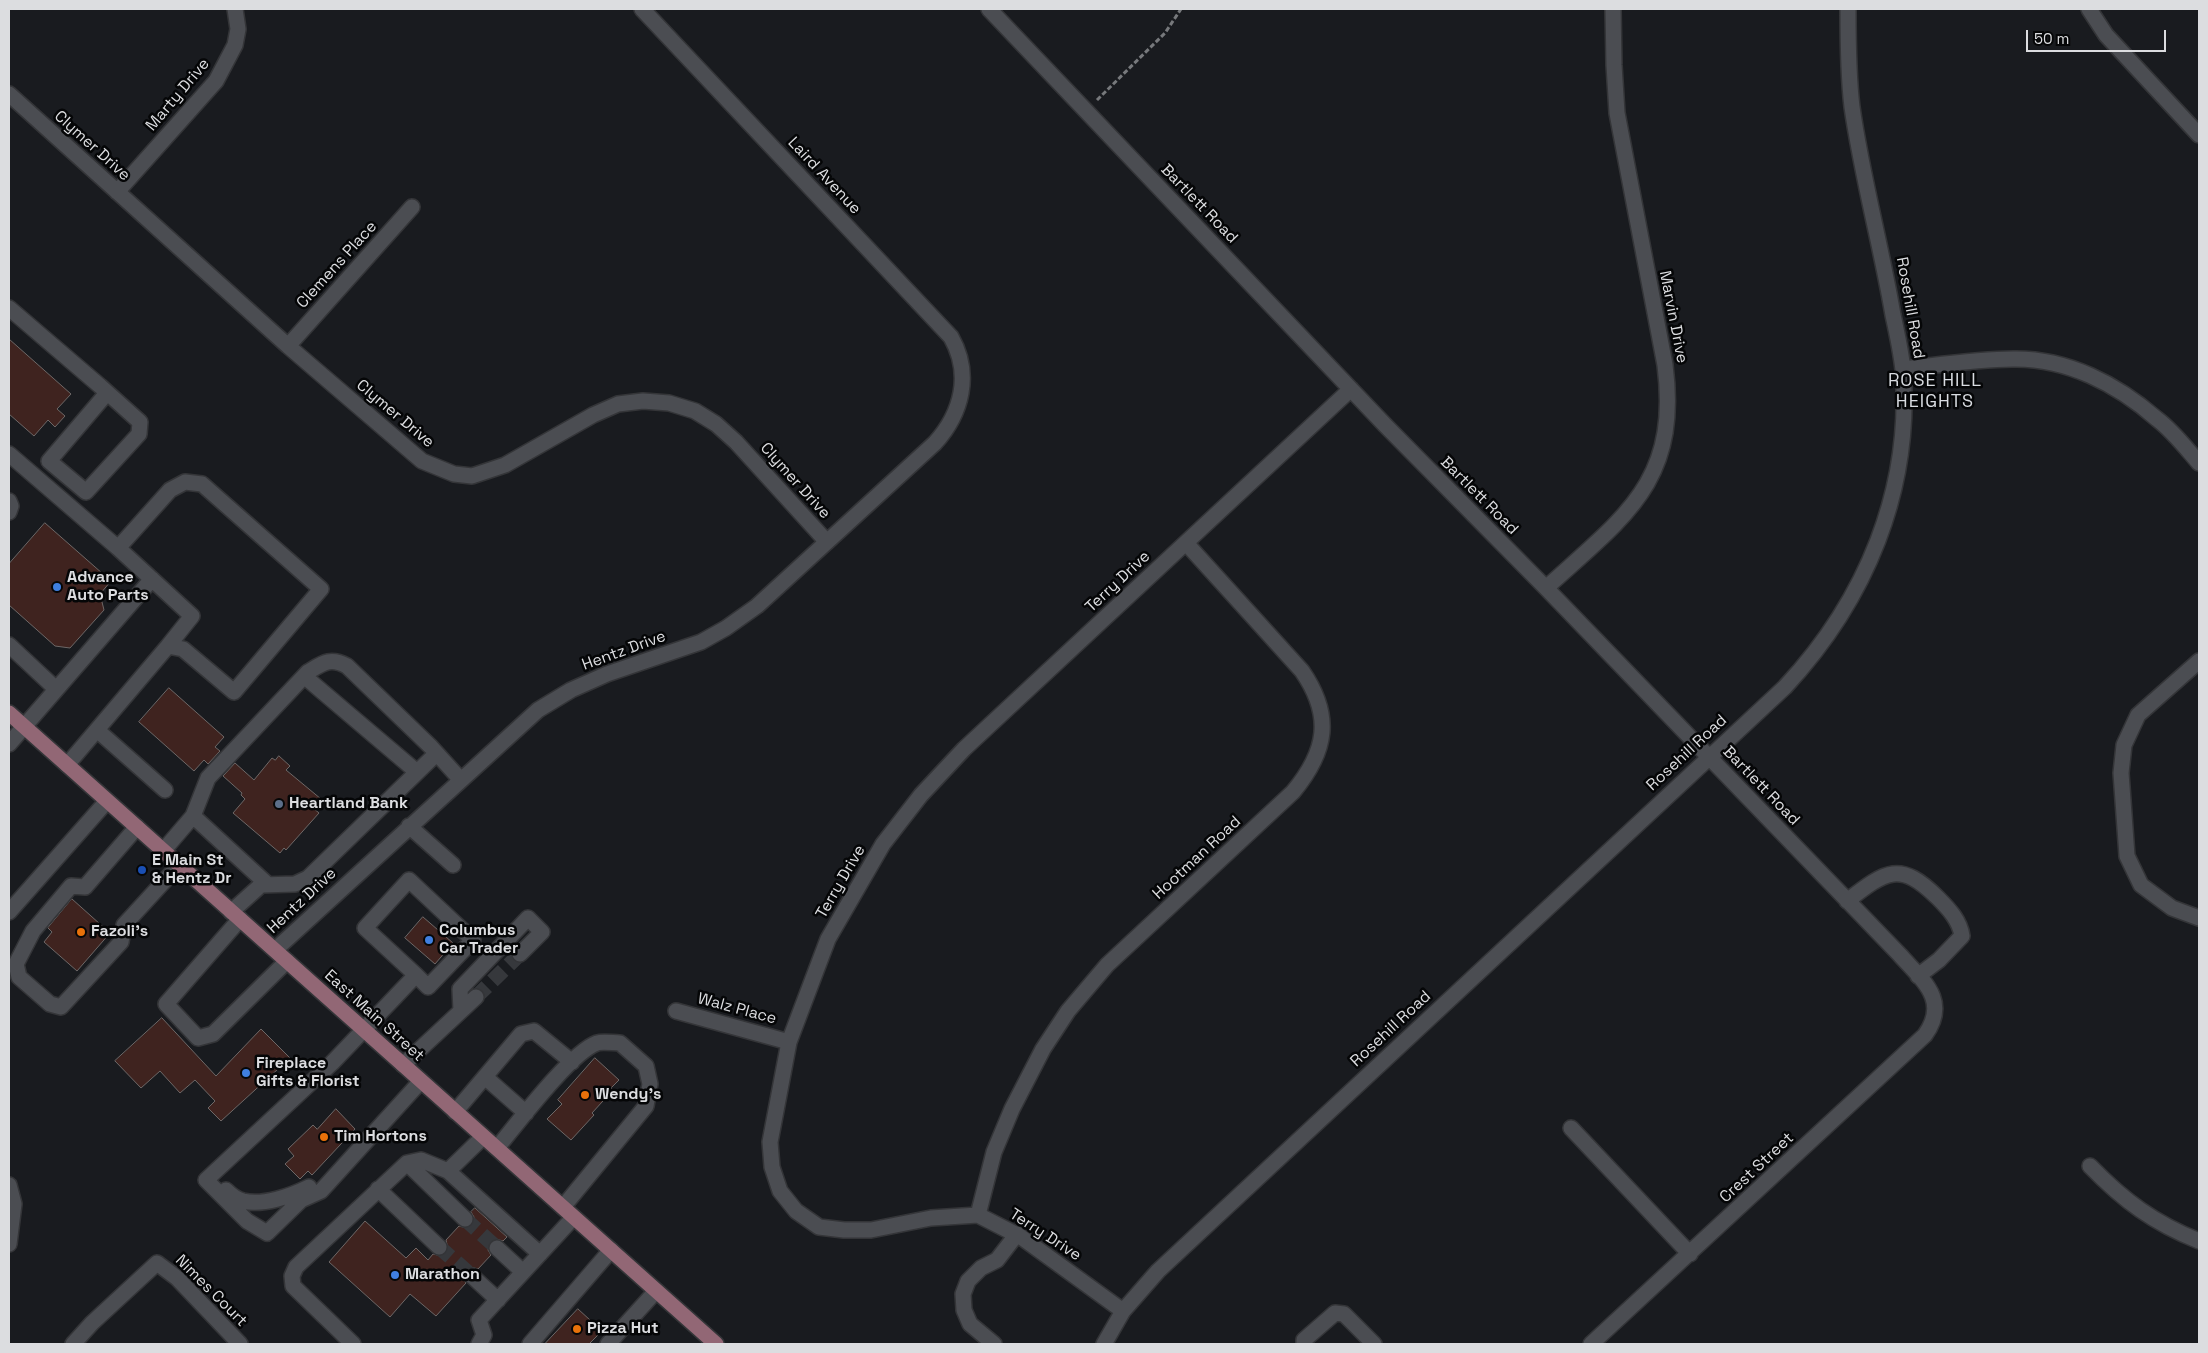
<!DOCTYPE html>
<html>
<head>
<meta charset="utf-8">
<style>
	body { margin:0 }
	#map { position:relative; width:2208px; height:1353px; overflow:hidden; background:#191b1f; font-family:"Space Grotesk",sans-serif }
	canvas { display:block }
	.frame { position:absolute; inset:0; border:10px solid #dcdde0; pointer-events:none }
	.scale { position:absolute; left:2026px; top:30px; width:140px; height:22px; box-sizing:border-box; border:2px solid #dcdde0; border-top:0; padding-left:6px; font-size:15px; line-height:18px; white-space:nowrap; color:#dcdde0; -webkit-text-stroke:4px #050607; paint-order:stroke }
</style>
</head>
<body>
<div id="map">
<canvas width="2208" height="1353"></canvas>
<div class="frame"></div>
<div class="scale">50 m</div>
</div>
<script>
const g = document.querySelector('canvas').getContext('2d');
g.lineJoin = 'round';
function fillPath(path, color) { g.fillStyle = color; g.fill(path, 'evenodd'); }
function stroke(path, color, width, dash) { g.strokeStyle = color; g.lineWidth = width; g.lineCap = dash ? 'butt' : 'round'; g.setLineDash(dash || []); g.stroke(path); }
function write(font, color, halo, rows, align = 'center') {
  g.font = font + ' "Space Grotesk",sans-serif'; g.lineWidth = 5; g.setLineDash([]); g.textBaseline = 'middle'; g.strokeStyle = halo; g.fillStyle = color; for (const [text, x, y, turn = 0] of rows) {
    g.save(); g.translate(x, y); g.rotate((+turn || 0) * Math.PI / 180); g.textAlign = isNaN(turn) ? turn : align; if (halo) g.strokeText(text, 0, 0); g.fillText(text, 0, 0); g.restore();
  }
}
const building = new Path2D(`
	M9,339l62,55 -14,15 8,7 -10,11 -7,-7 -14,16 -25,-22z
	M45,523l66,58 -11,13 4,16 -34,38 -15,-2 -46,-41v-41z
	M169,688l55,49 -9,10 5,4 -12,13 -4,-4 -10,11 -55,-49z
	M279,756l11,10 -4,4 35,29 -8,9 6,5 -33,37 -2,-2 -4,5 -47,-40 12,-14 -4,-4 1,-2 -19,-17 12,-13 19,17 18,-22 3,2z
	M72,899l38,34 -33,38 -33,-29 8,-10 -4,-4z
	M423,917l30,26 -18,21 -30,-26z
	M162,1018l54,58 45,-47 29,29 -69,63 -13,-13 7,-7 -20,-21 -15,13 -20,-22 -19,17 -26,-27z
	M595,1058l24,22 -8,8 2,2 -21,23 2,2 -23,25 -24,-21 15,-15 -4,-4z
	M336,1109l19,20 -43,46 -4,-4 -8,8 -15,-15 9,-8 -6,-7 25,-24 4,4z
	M475,1208l32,29 -4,4 -8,-2 -5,3 -2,8 3,5 -13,14 -8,-2 -5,3 -2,8 3,5 -30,33 -26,-22 -20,23 -61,-55 36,-41 41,37 10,-10 12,12 5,-6 9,2 6,-7 -2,-9 13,-14 8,2 5,-3 2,-8 -3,-5z
	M578,1309l24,22 -13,13h-44z`);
fillPath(building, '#3f231f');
stroke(building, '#6e6867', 1);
stroke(new Path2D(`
	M476,997l44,-43
	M465,1219l32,29
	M439,1247l33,29`), '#36383c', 15, [15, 8]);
const minor = new Path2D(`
	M989,9l396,416 161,163 354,367c22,25 50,45 25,80l-334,309
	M2089,9l17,26 93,100
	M9,94l279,252 134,115 32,13 18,2 33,-11 88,-50 25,-11 25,-3 26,2 26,8 21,13 20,18 91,100
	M117,192l99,-111 19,-36 3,-16 -3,-20
	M9,308l91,78 40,36 -1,12 -53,58 -37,-31 58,-68
	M288,346l124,-139
	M1903,369c36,-4 73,-10 110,-10 54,-1 104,25 144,60 16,12 29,29 42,44
	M9,454l109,94
	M9,501l2,5 -2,6
	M1546,588c79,-72 134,-106 119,-223l-48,-252 -3,-48 -1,-56
	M9,645l47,44
	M2199,661l-61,54 -14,30 -3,28 6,83 14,29 31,23 27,10
	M304,676l113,96
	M97,730l68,60
	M9,744l143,-165
	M67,765l101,-119 15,3 51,43 87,-103 -119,-105 -17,-2 -15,8 -52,58 74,68 -24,30
	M193,816l73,67
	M409,826l44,39
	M137,827l-52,60 -14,-1 -38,45 -17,33 3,13 31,27 11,3 60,-65 3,-17 55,-60
	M163,851l30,-35 15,-38 100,-106c15,-9 22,-15 39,-6l84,81 29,32
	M1847,901c39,-30 53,-41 91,-3 11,11 22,23 24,38l-23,24 -21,16
	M9,912l98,-111
	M231,912l30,-27 34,-1 13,-6 128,-124
	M240,919l-74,85 32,34 15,-4 74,-73
	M275,950l263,-240 33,-20 36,-16 94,-32 25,-14 31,-22 178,-163c27,-30 37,-69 16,-106l-309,-328
	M416,975l12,12 45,-47 -64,-60 -44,48 51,47 -84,88 -126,117 41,41 20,12 34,-33 20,-9 100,-110
	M461,1011l-1,-22 68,-71 14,14 -22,22
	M676,1011l113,31
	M403,1065l73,-68
	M485,1077l41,36
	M455,1112l66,-78 13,-3 38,31
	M1571,1128l119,126
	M497,1148c20,-24 73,-95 100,-105 6,-2 16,0 23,0l26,23 4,18 -4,22 -83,101
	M407,1163l58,56
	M2090,1166c34,35 64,57 109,75
	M448,1171l92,83
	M9,1185l5,19 -5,40
	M378,1189l61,58
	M226,1190c5,5 10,9 17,11 20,5 48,-5 66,-14
	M978,1215l16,-63 18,-43 31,-60 25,-38 39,-46 186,-173c34,-41 40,-76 9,-121l-116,-128
	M497,1248l26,24
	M472,1276l26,24
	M1123,1311l-102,-74 -43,-22 -47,3 -60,12h-27l-25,-3 -23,-16 -16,-20 -8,-24 -2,-25 19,-100 39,-103 55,-95 38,-49 43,-46 387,-360
	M73,1344l19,-21 65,-60 20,15 63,66
	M353,1344l-60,-58 -1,-10 4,-9 111,-104 14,-3 27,11 35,-34
	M479,1344l5,-9 -5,-15 94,-102
	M530,1344l81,-94
	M608,1344l48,-53
	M994,1344l-24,-20 -6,-14 -1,-16 5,-13 13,-13 16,-8 20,-26
	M1104,1344l19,-33 35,-40 627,-584c81,-87 127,-197 118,-317 -2,-18 -6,-37 -10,-55 -12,-70 -31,-138 -41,-208 -4,-33 -4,-66 -4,-98
	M1304,1344v-4l31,-27 9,1 30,30`);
const major = new Path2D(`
	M9,713l707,631`);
stroke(minor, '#343538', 18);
stroke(major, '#343538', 18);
stroke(new Path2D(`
	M1097,100l68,-67 16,-24`), '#77797c', 3, [5, 2.5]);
stroke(minor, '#4b4d52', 15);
stroke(major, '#926775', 15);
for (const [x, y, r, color] of [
	[57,587,5,"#3f7fe0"],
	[279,804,5,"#5c6f8a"],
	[142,870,5,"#1a4fb4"],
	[81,932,5,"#e8710a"],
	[429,940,5,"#3f7fe0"],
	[246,1073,5,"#3f7fe0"],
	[585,1095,5,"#e8710a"],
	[324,1137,5,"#e8710a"],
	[395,1275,5,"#3f7fe0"],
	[577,1329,5,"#e8710a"]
]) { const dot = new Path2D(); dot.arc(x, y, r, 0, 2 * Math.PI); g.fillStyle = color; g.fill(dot); stroke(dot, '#050607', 2); }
write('16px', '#dcdde0', '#050607', [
	["Marty Drive",178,95,-50],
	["Clymer Drive",92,146,42],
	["Laird Avenue",824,176,47],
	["Bartlett Road",1199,204,46],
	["Clemens Place",337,265,-48],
	["Rosehill Road",1910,308,80],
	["Marvin Drive",1673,317,79],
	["Clymer Drive",395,414,40],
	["Clymer Drive",795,481,48],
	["Bartlett Road",1479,496,45],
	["Terry Drive",1118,582,-43],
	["Hentz Drive",624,651,-20],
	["Rosehill Road",1687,753,-43],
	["Bartlett Road",1761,786,46],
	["Hootman Road",1197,858,-43],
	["Terry Drive",841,882,-60],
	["Hentz Drive",302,901,-43],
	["Walz Place",737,1009,15],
	["East Main Street",374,1016,42],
	["Rosehill Road",1391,1029,-43],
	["Crest Street",1757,1168,-43],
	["Terry Drive",1045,1235,33],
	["Nimes Court",211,1291,45]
]);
write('bold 16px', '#dcdde0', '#050607', [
	["Advance",67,578],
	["Auto Parts",67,596],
	["Heartland Bank",289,804],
	["E Main St",152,861],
	["& Hentz Dr",152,879],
	["Columbus",439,931],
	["Car Trader",439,949],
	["Fazoli's",91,932],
	["Fireplace",256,1064],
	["Gifts & Florist",256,1082],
	["Wendy's",595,1095],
	["Tim Hortons",334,1137],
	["Marathon",405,1275],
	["Pizza Hut",587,1329]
], 'left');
g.letterSpacing = '1px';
write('18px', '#d9dce1', '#050607', [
	["ROSE HILL",1935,381],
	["HEIGHTS",1935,402]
]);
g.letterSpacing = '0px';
</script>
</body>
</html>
